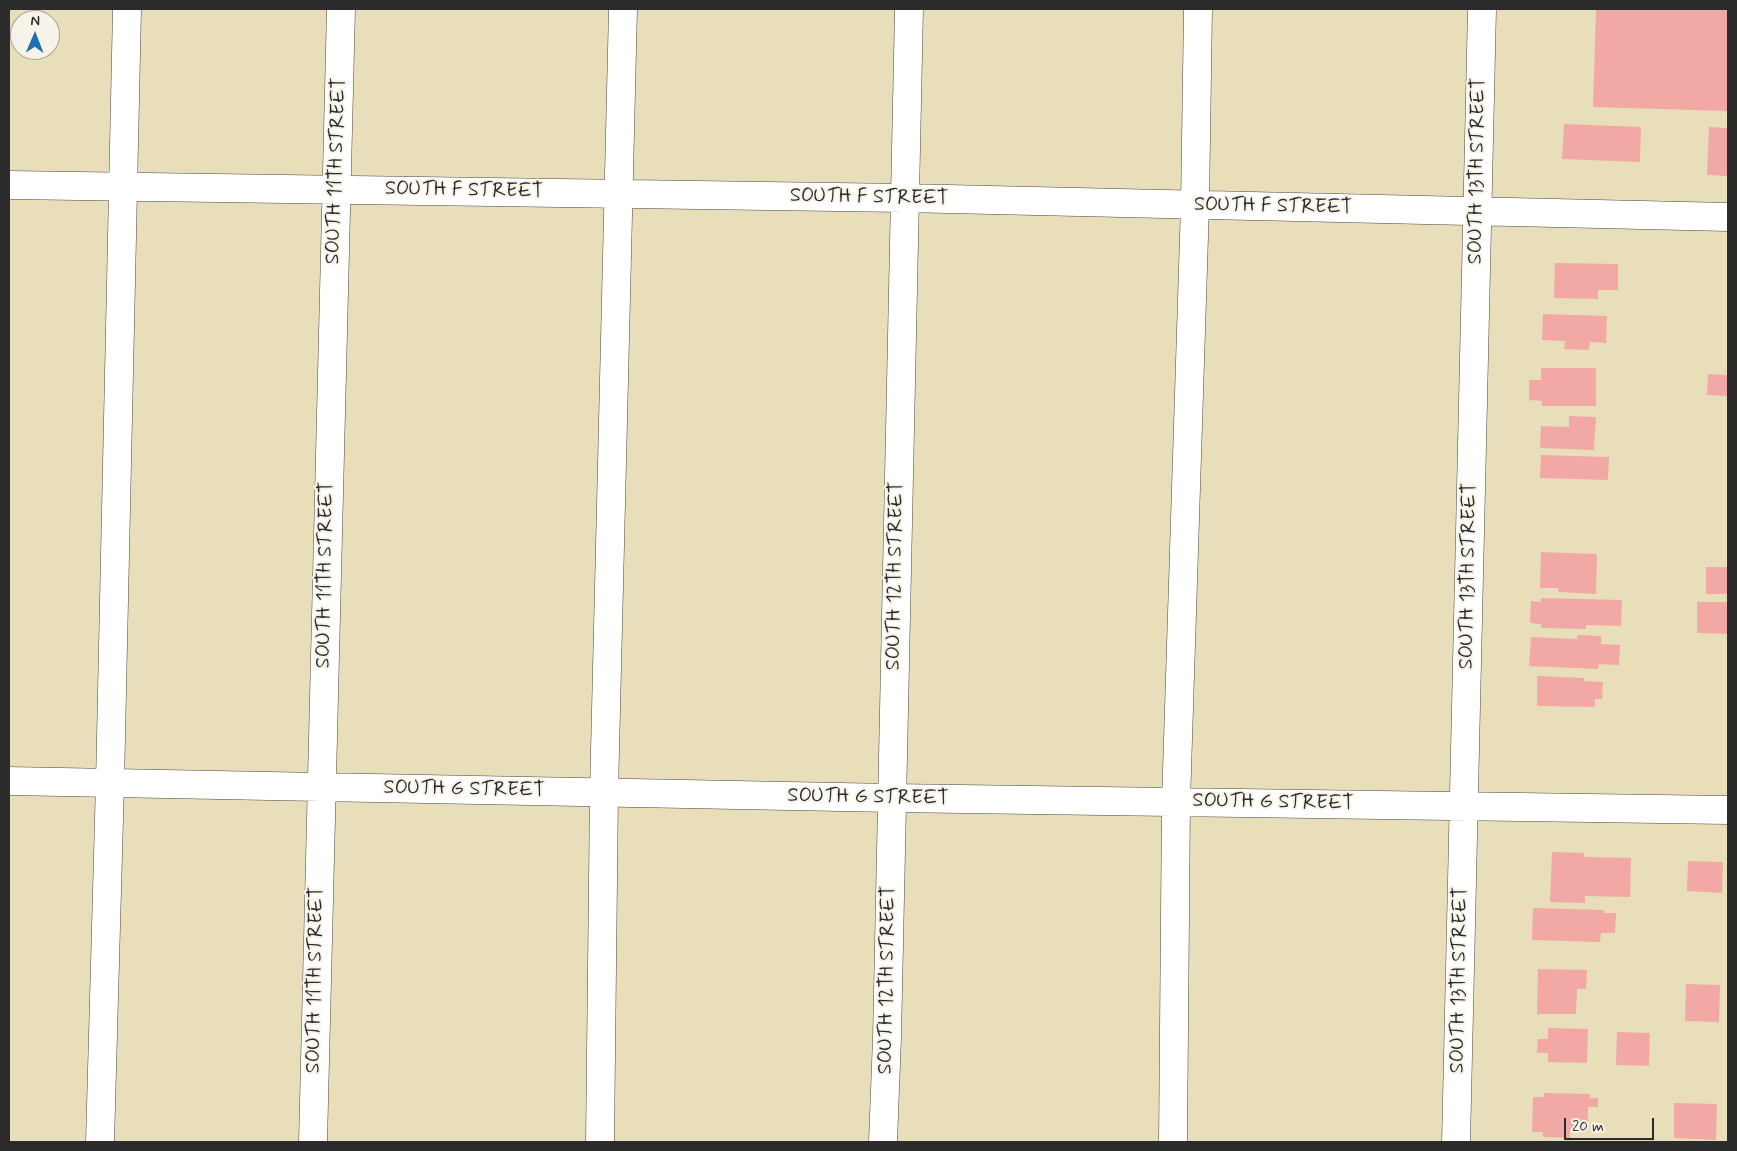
<!DOCTYPE html>
<html>
<head>
<meta charset="utf-8">
<style>
	body { margin:0 }
	#map { position:relative; width:1737px; height:1151px; overflow:hidden; background:#e9deba; font-family:Mynerve,sans-serif }
	canvas { display:block }
	.frame { position:absolute; inset:0; border:10px solid #2b2b2b; pointer-events:none }
	.north { position:absolute; left:10px; top:10px; width:50px; height:50px; box-sizing:border-box; background:#f7f3e8; border:1px solid #a5a39c; border-radius:50%; rotate:1deg; font-size:14px; font-weight:700; line-height:20px; text-align:center; color:#2b2b2b }
	.north::after { content:''; display:block; margin:auto; width:18px; height:22px; background:#1f6fb2; clip-path:polygon(50% 0,100% 100%,50% 72%,0 100%) }
	.scale { position:absolute; left:1564px; top:1118px; width:90px; height:22px; box-sizing:border-box; border:2px solid #2b2b2b; border-top:0; padding-left:6px; font-size:15px; line-height:18px; white-space:nowrap; color:#2b2b2b; -webkit-text-stroke:4px #f7f3e8; paint-order:stroke }
</style>
</head>
<body>
<div id="map">
<canvas width="1737" height="1151"></canvas>
<div class="frame"></div>
<div class="north">N</div>
<div class="scale">20 m</div>
</div>
<script>
const g = document.querySelector('canvas').getContext('2d');
g.lineJoin = 'round';
function fillPath(path, color) { g.fillStyle = color; g.fill(path, 'evenodd'); }
function stroke(path, color, width, dash) { g.strokeStyle = color; g.lineWidth = width; g.lineCap = dash ? 'butt' : 'round'; g.setLineDash(dash || []); g.stroke(path); }
function write(font, color, halo, rows, align = 'center') {
  g.font = font + ' Mynerve,sans-serif'; g.lineWidth = 4; g.setLineDash([]); g.textBaseline = 'middle'; g.strokeStyle = halo; g.fillStyle = color; for (const [text, x, y, turn = 0] of rows) {
    g.save(); g.translate(x, y); g.rotate((+turn || 0) * Math.PI / 180); g.textAlign = isNaN(turn) ? turn : align; if (halo) g.strokeText(text, 0, 0); g.fillText(text, 0, 0); g.restore();
  }
}
fillPath(new Path2D(`
	M1596,9h132v102l-135,-4z
	M1564,124l77,3 -1,35 -78,-3z
	M1709,127l19,1v48l-21,-1z
	M1555,263l63,1v26h-20v9l-44,-1z
	M1543,314l64,2 -1,27 -16,-1 -1,8 -25,-1 1,-8 -23,-1z
	M1541,368h55v38h-54v-5l-13,-1v-20h12z
	M1708,374l20,1v21l-21,-1z
	M1569,416l27,1 -2,33 -54,-2 1,-22 28,1z
	M1541,455l68,2 -1,23 -68,-2z
	M1541,552l56,2 -1,40 -37,-2 -1,-4h-18z
	M1706,567h22v27h-22z
	M1541,598l81,2 -1,26 -35,-1v4l-45,-1v-4l-11,-1 1,-22 10,1z
	M1697,602h31v32l-31,-1z
	M1577,635l24,1v8l19,1 -1,20 -20,-1 -1,5 -69,-3 2,-29 46,2z
	M1537,676l47,2v3l19,1 -1,17h-7v8l-58,-1z
	M1552,852l32,1 1,4 46,1 -1,39 -45,-1v7l-35,-1z
	M1688,861l35,1 -1,31 -35,-2z
	M1533,908l71,2v3h12l-1,20h-14l-1,9 -68,-2z
	M1538,969l49,1 -1,19h-9l-1,25h-39z
	M1686,984l34,1 -1,37 -34,-1z
	M1548,1028l40,1 -1,34 -39,-1v-9h-11l1,-14h10z
	M1617,1032l33,1 -1,33 -33,-1z
	M1544,1093l46,1v4h8v9h-10v22h-18v9l-27,-1v-5h-11l1,-35h11z
	M1674,1103l43,1 -1,36 -42,-2z`), '#f2a9a6');
const minor = new Path2D(`
	M9,185l895,13 824,19
	M9,781l883,17 836,12
	M100,1142l10,-359 17,-774
	M313,1142l28,-1133
	M600,1142l4,-349 19,-784
	M883,1142l4,-104 22,-1029
	M1173,1142l3,-340 19,-597 3,-196
	M1456,1142l26,-1133`);
stroke(minor, '#484640', 29);
stroke(minor, '#fff', 28);
write('20px', '#2b2b2b', '#f7f3e8', [
	["SOUTH 11TH STREET",337,171,-88],
	["SOUTH 13TH STREET",1478,171,-89],
	["SOUTH F STREET",464,191,1],
	["SOUTH F STREET",869,198,1],
	["SOUTH F STREET",1273,207,1],
	["SOUTH 11TH STREET",326,575,-89],
	["SOUTH 12TH STREET",896,576,-89],
	["SOUTH 13TH STREET",1469,576,-89],
	["SOUTH G STREET",464,790,1],
	["SOUTH G STREET",868,798,1],
	["SOUTH G STREET",1273,803,1],
	["SOUTH 11TH STREET",316,980,-89],
	["SOUTH 12TH STREET",888,980,-89],
	["SOUTH 13TH STREET",1460,980,-89]
]);
</script>
</body>
</html>
